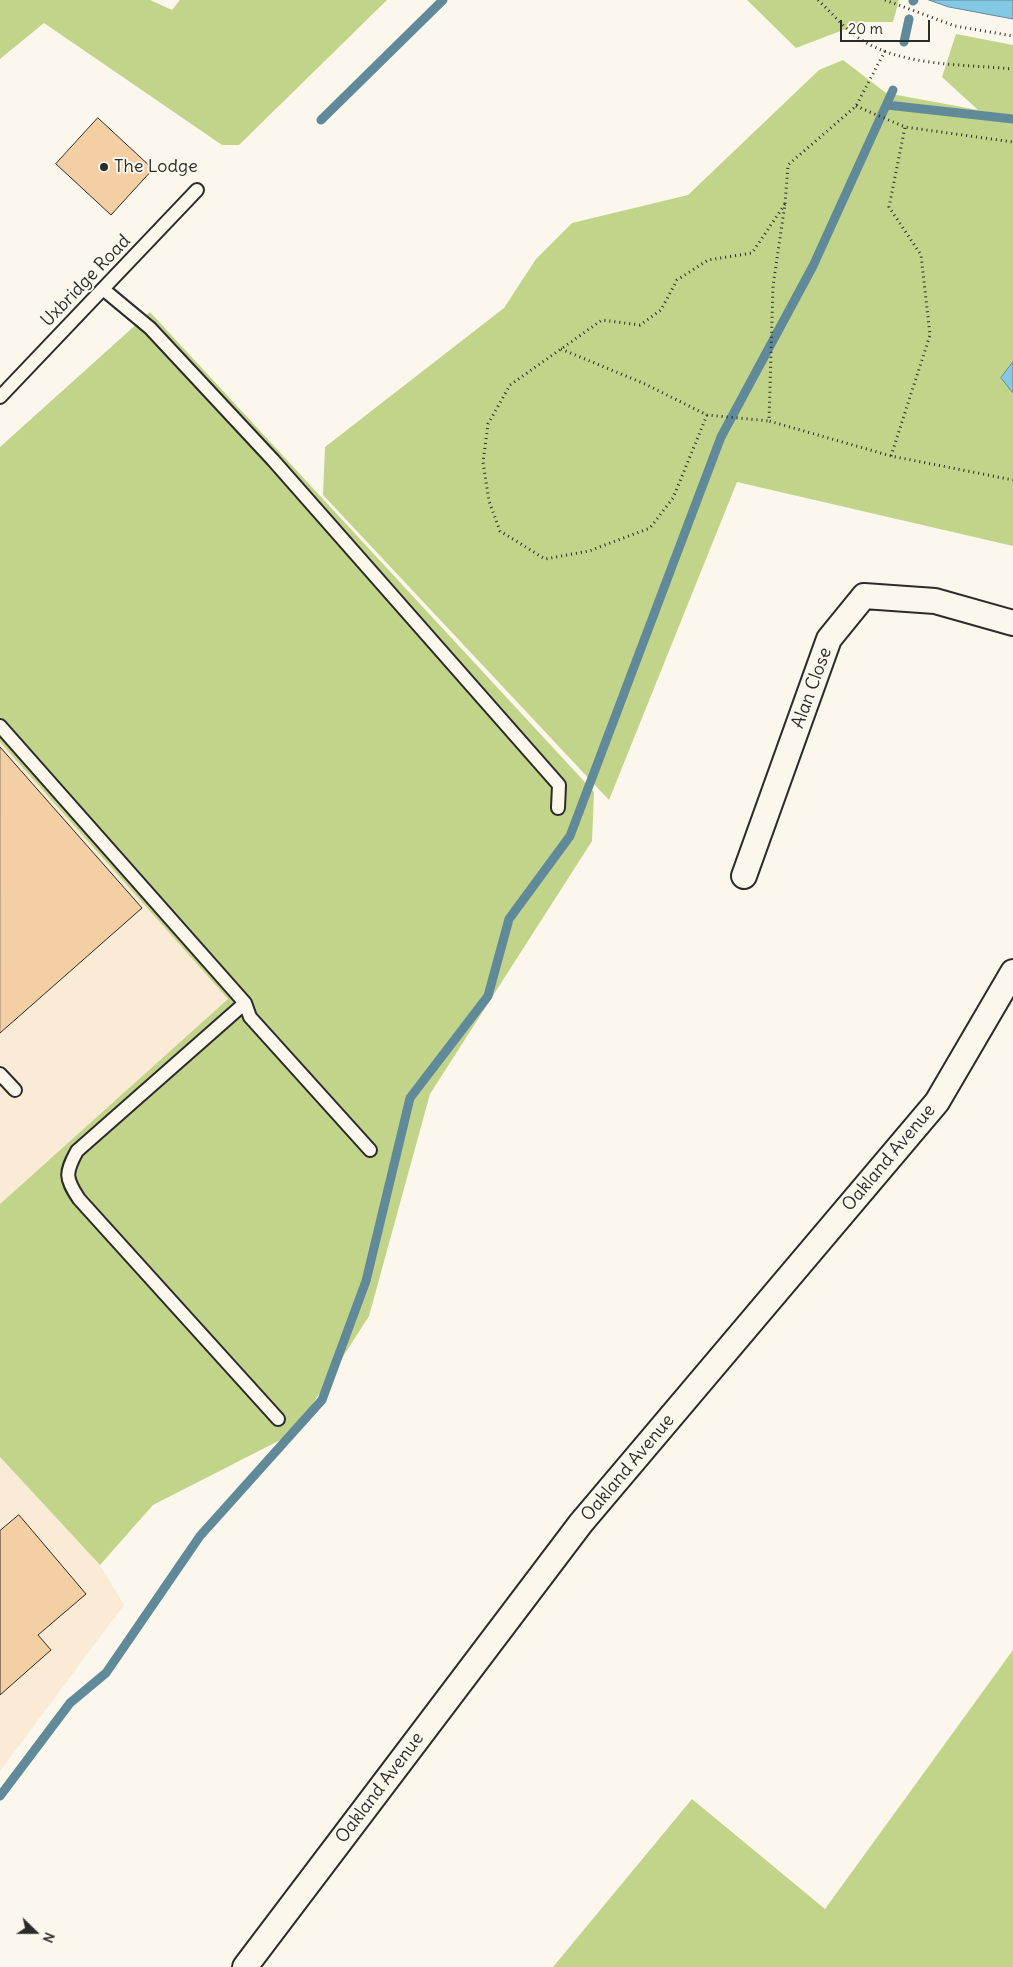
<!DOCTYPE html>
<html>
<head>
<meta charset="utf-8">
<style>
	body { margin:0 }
	#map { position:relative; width:1013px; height:1967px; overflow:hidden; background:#fbf7ec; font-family:Delius,sans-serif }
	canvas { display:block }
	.north { position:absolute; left:10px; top:1907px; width:50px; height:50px; -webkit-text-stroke:4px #fbf7ec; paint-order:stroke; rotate:112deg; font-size:14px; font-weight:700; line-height:20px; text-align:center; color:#2b2b2b }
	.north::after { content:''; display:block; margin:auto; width:18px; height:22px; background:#2b2b2b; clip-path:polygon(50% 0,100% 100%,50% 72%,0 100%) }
	.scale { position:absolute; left:840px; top:20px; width:90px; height:22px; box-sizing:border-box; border:2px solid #2b2b2b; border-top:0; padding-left:6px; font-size:15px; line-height:18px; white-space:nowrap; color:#2b2b2b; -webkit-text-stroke:4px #fbf7ec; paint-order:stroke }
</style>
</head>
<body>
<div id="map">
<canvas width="1013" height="1967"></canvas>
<div class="north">N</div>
<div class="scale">20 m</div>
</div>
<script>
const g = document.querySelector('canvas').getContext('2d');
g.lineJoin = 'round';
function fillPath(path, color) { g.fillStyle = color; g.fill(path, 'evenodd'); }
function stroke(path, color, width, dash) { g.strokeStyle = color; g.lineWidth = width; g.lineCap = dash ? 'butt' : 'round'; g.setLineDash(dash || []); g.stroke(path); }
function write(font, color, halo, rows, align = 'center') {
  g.font = font + ' Delius,sans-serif'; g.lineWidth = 4; g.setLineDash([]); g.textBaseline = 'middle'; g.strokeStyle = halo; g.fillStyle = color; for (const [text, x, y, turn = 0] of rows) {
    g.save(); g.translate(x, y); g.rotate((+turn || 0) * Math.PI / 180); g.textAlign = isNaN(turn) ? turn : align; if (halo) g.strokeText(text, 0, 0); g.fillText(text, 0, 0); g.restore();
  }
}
fillPath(new Path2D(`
	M0,742l228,257 -228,205z
	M0,1457l100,108 24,40 -124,166z`), '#f9ebd6');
fillPath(new Path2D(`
	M0,0h150l22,10 8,-10h207l-148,145h-17l-178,-122 -44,36z
	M747,0h152l-6,22h-29l-68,26z
	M956,34l57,11v317l-12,16 12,15v153l-276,-64 -128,318 -286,-305 2,-48 179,-139 32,-49 36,-36 116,-28 131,-125 24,-10 43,33 92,17 -36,-33z
	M150,312l444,480 -2,49 -162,253 -61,222 -75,117 -141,72 -53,60 -100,-108v-253l228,-205 -228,-257v-295z
	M1013,1650v317h-460l139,-168 133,110z`), '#c2d489');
const water = new Path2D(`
	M929,0h84v19l-64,-12z
	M1013,362v31l-12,-15z`);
fillPath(water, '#83c9e4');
stroke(water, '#608a9a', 1);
stroke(new Path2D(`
	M913,1l1,-1
	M904,42l5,-23
	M887,105l126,14
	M321,120l122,-120
	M0,1796l70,-93 36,-30 94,-137 122,-136 44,-119 44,-183 78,-102 21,-77 61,-83 151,-399 92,-171 80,-176`), '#608a9a', 9);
const building = new Path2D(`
	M98,118l55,51 -42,46 -55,-51z
	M0,747l142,161 -142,125z
	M19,1515l67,79 -48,41 13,15 -51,45v-164z`);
fillPath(building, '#f3cfa3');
stroke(building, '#2b2b2b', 1);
const lane = new Path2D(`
	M103,289l47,39 123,132 286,325 -1,23
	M0,397l197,-207
	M0,726l245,277 5,14 120,133
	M245,1003l-168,148c-12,22 -12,27 2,48l199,220
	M0,1074l15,16`);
const street = new Path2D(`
	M744,876l85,-237 35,-43 71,5 78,22
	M245,1967l336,-444 356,-421 76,-130`);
stroke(lane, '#2b2b2b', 16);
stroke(street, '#2b2b2b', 28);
stroke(new Path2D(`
	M818,0c13,12 25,27 39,37 43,30 106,27 156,32
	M885,0l70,26 58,10
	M885,51l-29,55 -68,59 -3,39 -12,82 -4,135 122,35 122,24
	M856,106l49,21 108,15
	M561,349l84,35 62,31 62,6
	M707,415l-34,83 -23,30 -61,23 -44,8 -45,-28 -11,-30 -6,-39 5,-38 22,-39 92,-65 38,5 21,-15 16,-30 31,-20 44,-7 33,-49
	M891,456l39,-121 -9,-80 -32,-48 16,-80`), '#2b2b2b', 3, [1, 4]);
stroke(lane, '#fbf7ec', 12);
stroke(street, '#fbf7ec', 24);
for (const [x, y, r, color] of [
	[104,167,5,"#2b2b2b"]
]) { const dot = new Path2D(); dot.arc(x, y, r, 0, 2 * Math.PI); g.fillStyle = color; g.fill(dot); stroke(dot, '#fbf7ec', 2); }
write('18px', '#2b2b2b', '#fbf7ec', [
	["The Lodge",114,167]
], 'left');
write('18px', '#2b2b2b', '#fbf7ec', [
	["Uxbridge Road",86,281,-46],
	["Alan Close",812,688,-70],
	["Oakland Avenue",889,1158,-50],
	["Oakland Avenue",628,1468,-50],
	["Oakland Avenue",380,1788,-53]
]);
</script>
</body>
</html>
